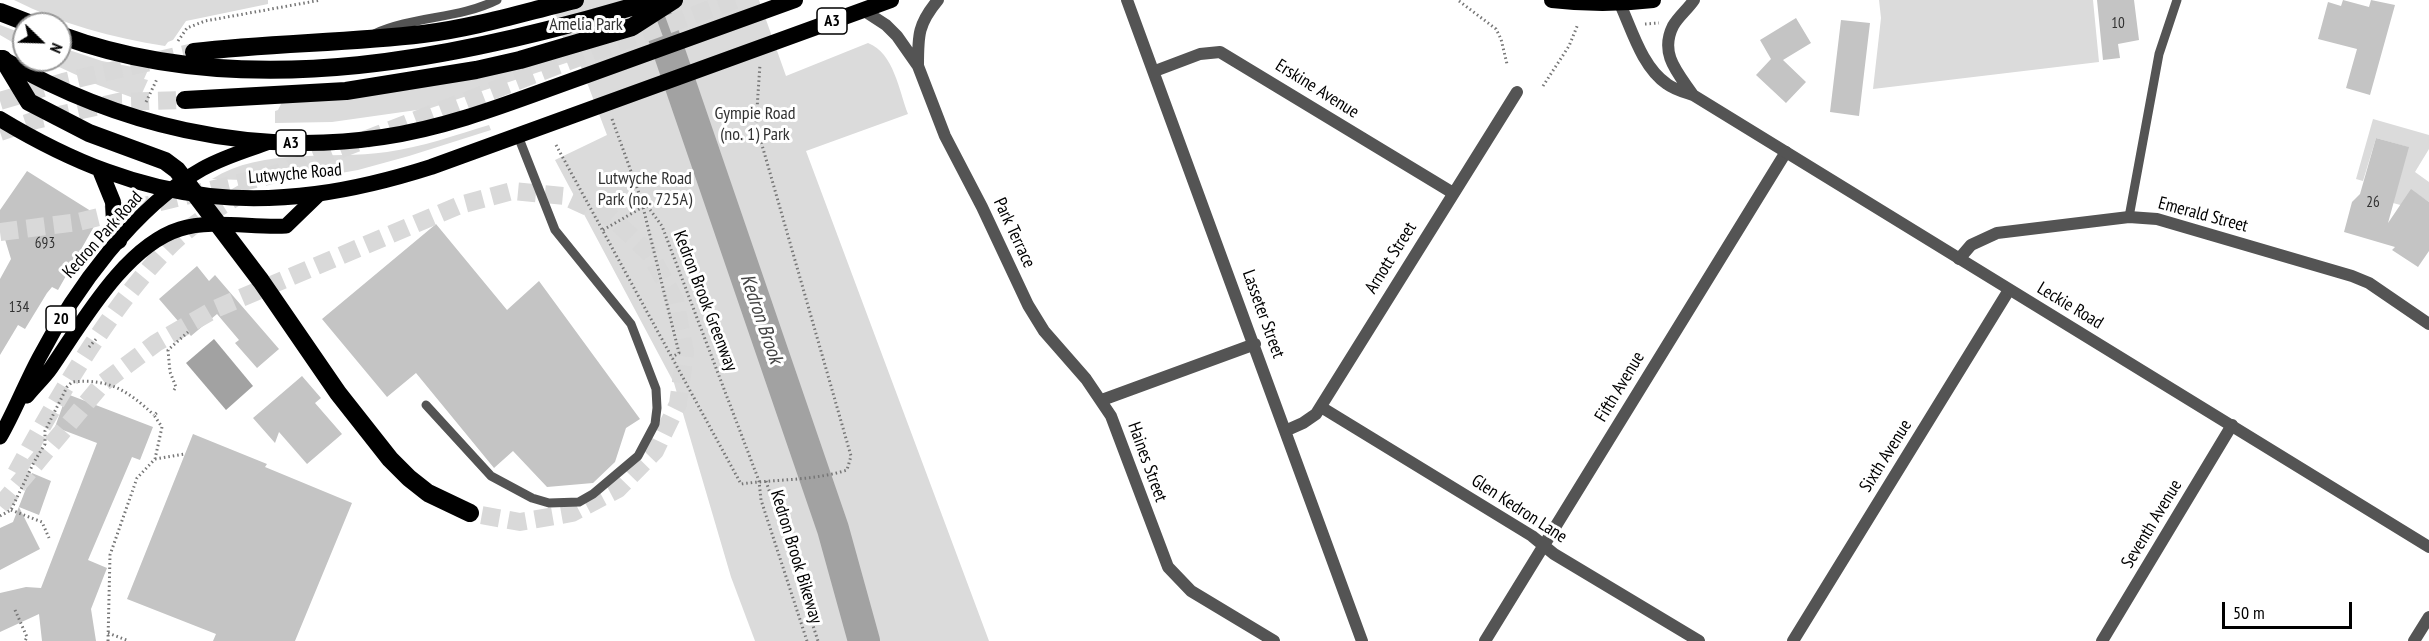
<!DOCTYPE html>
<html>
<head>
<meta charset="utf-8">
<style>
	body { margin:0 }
	#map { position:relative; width:2429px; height:641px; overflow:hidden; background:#fff; font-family:"PT Sans Narrow",sans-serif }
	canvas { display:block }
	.north { position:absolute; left:12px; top:12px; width:60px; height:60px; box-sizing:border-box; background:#fff; border:2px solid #999; border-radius:50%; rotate:113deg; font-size:16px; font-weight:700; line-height:24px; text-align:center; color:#000 }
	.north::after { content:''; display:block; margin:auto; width:21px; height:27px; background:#000; clip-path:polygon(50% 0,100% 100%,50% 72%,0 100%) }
	.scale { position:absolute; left:2222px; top:602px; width:130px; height:27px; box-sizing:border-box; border:3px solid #000; border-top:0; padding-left:8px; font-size:18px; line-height:21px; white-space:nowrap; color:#000; -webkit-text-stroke:4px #fff; paint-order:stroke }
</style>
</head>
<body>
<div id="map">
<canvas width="2429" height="641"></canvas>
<div class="north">N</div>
<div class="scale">50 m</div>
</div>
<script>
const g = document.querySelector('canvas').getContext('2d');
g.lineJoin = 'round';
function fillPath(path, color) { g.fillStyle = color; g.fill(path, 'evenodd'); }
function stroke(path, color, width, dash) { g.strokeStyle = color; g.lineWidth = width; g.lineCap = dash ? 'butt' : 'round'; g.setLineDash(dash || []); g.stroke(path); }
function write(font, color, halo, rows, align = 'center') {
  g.font = font + ' "PT Sans Narrow",sans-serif'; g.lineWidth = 6; g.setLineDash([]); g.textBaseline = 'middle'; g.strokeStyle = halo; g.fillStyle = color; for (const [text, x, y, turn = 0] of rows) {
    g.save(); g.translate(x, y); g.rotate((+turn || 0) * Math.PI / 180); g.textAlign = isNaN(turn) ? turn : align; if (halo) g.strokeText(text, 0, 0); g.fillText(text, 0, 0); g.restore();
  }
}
fillPath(new Path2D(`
	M14,0h254v4l-82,17 -13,19 -5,2 -3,4c-52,-8 -104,-22 -151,-46z
	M549,0h210l27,76 82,-33c26,10 31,48 40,71l-102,37 183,490h-234l-24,-64 -57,-194 -119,-223 52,-25 -29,-76 -147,49 -99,14 -57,1v-12l3,-1 4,-8 287,-48z
	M1879,0h214l6,62 -226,27 8,-71z
	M0,25l24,9v15l-24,-14z
	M60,47l42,14 46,9 -4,9 4,1 -9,20 -41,-15 -54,-25h16z
	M2373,119l56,16v14l-14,23 14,10v20l-12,-8 -9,13 -15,-4 15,-56 -32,-9 -13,43 -7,-2z
	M489,125l2,5 -82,26 -51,14 -34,6 -51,5 -61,-2c51,-32 117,-19 175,-27 35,-5 69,-17 102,-27z`), '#dbdbdb');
fillPath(new Path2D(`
	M214,339l39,47 -27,24 -40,-47z`), '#a2a2a2');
stroke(new Path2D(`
	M647,0l14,28 172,501 31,112`), '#a2a2a2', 32);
fillPath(new Path2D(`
	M2097,0h37l5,40 -21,4 2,14 -17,2z
	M2343,0l26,7 2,-7 24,5 -25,90 -24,-7 11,-39 -39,-10 10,-37 13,4z
	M1796,18l15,25 -28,17 23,22 -20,21 -30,-28 15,-16 -11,-19z
	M1841,20l29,3 -11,93 -29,-4z
	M2376,138l33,9 -21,76 23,-34 18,13v49l-11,16 -26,-17 3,-3 -51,-15 8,-30 8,-8z
	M27,171l67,42 2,10 -38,67 -6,-3 -5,6 -22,36 -7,-4 -18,30v-76l11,-20 -11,-36v-13z
	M436,224l71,86 32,-29 101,138 -14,9 -11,34 -22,21 -46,4 -34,-36 -19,17 -78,-95 -29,24 -65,-78z
	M197,266l12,15 6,-6 64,74 -22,19 -22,-25 4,-3 -22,-26 -26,22 -32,-37z
	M302,376l19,22 -6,5 27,31 -35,30 -28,-32 -4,11 -22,-25z
	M67,394l86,33 -13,33 -8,-3 -44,103 19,8 -16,41 5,32h-54l-3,-27 -39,18v-39l26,-6 15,1 56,-145 -42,-16z
	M193,434l74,30 -2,3 87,36 -57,138h-82l3,-7 -89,-35z
	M32,473l19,8 -12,34 -20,-8 21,42 -40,21v-42l13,-6z`), '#c4c4c4');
stroke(new Path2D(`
	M0,101l63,-19 131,-30
	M0,132l36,-12 82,-18 67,-2
	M0,232l78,-10 198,-48 301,-116 158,-58
	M16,473c40,-73 90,-159 147,-220 23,-25 51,-43 80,-60
	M0,506l103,-123 53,-40 59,-34 245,-104 52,-14 52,5 48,22 38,36 25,46 10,52 -7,52 -23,47 -37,38 -46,24 -52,9 -50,-9`), '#d9d9d9', 18, [18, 9]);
stroke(new Path2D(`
	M1459,1l37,28 5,10 6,25
	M1645,24l14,-1
	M178,41l9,-13 18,-7 116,-21
	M1543,86l26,-40 9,-22
	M146,102l11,-23
	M612,119l28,77 22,30 97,255 2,19 46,141
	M556,145l185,339c35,-5 72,-3 106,-14l4,-14 -95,-332 4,-60
	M641,199l38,154 -7,4
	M603,230l40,-23
	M89,347l8,-9
	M174,390l2,-3 -6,-15 -2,-22 20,-18
	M155,459l30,-5
	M766,481l52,160
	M11,510l31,12 7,16
	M0,516l11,-6 23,-48 11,-18v-13l22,-44 5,-5c37,-4 56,9 82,33
	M15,610l12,27 -2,4
	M108,633l21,8
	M108,641l2,-86 27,-77 18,-19 7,-32 -8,-12 4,-3`), '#767676', 3, [1.5, 3]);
stroke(new Path2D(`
	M374,34c39,-18 85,-15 123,-34
	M2129,217l30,-163 18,-54
	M426,405l65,71 41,22 17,5 30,-1 14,-8 45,-38 17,-32 2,-16 -1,-19 -25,-65 -76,-94 -37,-94`), '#545454', 9);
stroke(new Path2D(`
	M1127,0l235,641
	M863,10l23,15 11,11 21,30 27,70 37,71 46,98 16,26 42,48 25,37 57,151 23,24 83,50
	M918,65c0,-30 0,-41 20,-65
	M1155,71l45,-17 20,-2 233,141
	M1959,259l12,-14 26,-12 132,-16 28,2 195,57 17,7 60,41
	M1102,400l153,-56
	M1321,407l211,129 22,18 145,87
	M1285,431l18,-8 13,-9 201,-322
	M1485,641l301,-489
	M1793,641l216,-351
	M2102,641l130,-216
	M2414,641l15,-24`), '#545454', 12);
stroke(new Path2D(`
	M1620,4c12,26 22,63 47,80 8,6 17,8 26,11l736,452
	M1693,95c-15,-22 -34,-41 -20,-69 5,-9 15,-17 21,-26`), '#545454', 12);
stroke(new Path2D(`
	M27,396c7,-9 17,-18 24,-28 31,-45 74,-122 129,-139 31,-10 73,-1 106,-3l32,-31
	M0,437c15,-26 25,-53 39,-79 35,-67 95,-151 163,-189 21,-12 45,-19 68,-27`), '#000', 15);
stroke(new Path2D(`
	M1552,0c34,4 67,4 101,0
	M1,58c115,67 249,99 382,79 69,-10 134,-37 199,-60 71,-26 142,-51 213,-77
	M0,119c147,89 268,100 431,48l460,-167
	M100,170l13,32 1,22 5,17`), '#000', 16);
stroke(new Path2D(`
	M0,12l31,12
	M60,35c189,70 408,22 595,-35
	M194,52c76,-9 153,-9 229,-18 51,-6 102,-22 152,-34
	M3,59l26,43 60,31 76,28 12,9 84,111 77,112 52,66 19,19 19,15 42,20
	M185,100l161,-9 130,-21 44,-10 112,-33 42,-27`), '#000', 18);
write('15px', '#313131', null, [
	["10",2118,24],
	["26",2373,203],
	["693",45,244],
	["134",19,308]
]);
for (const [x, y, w] of [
	[832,21,30],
	[291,143,30],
	[61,319,30]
]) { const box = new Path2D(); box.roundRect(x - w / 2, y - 13, w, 26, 4.5); g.fillStyle = '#fff'; g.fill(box); stroke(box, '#000', 1.5); }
write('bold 16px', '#000', null, [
	["A3",832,21],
	["A3",291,143],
	["20",61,319]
]);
write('18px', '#323232', '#fff', [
	["Amelia Park",586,25],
	["Gympie Road",755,114],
	["(no. 1) Park",755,135],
	["Lutwyche Road",645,179],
	["Park (no. 725A)",645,200]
]);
write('18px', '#000', '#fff', [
	["Erskine Avenue",1317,89,32],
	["Lutwyche Road",295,174,-5],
	["Emerald Street",2203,215,15],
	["Park Terrace",1014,233,65],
	["Kedron Park Road",103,235,-48],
	["Arnott Street",1391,258,-58],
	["Kedron Brook Greenway",705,301,69],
	["Leckie Road",2070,306,31],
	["Lasseter Street",1263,314,70],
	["Fifth Avenue",1620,387,-59],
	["Sixth Avenue",1886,456,-58],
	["Haines Street",1147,462,70],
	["Glen Kedron Lane",1519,509,33],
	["Seventh Avenue",2152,524,-59],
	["Kedron Brook Bikeway",796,557,73]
]);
write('italic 20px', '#434343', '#fff', [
	["Kedron Brook",761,319,71]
]);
</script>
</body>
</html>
